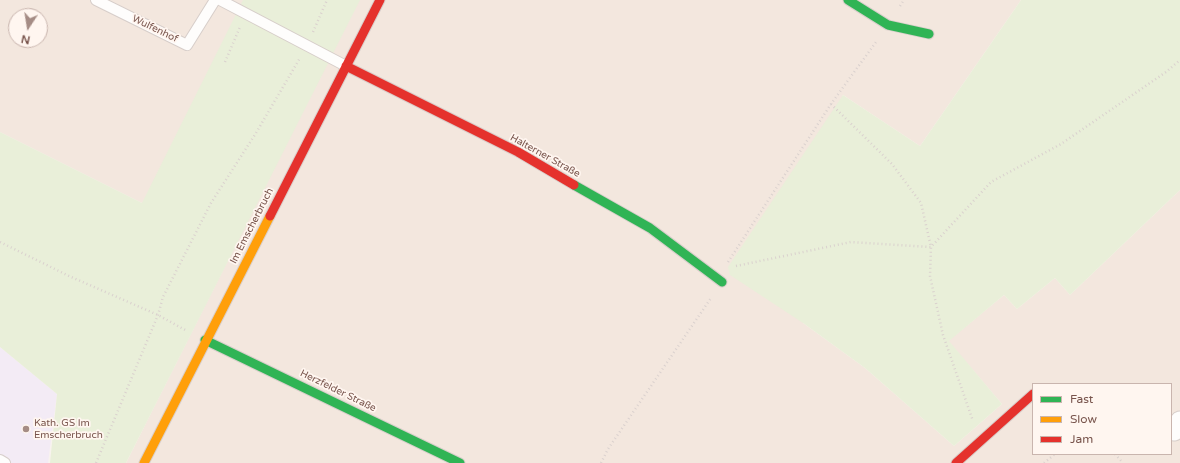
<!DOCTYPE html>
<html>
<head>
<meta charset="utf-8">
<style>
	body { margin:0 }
	#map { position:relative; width:1180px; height:463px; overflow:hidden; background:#f8f3ee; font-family:"Varela Round",sans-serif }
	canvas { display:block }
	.legend { position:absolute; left:1032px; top:383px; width:140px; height:72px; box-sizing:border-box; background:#fff6f0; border:1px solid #c9b5ae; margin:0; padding:5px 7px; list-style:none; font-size:12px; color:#78544c }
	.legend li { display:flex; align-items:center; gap:8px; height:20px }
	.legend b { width:20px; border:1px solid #c9b5ae }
	.north { position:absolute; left:8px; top:8px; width:40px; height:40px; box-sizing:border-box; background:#fff6f0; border:1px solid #c9b5ae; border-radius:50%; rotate:192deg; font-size:11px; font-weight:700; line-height:16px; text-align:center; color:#78544c }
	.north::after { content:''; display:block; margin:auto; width:14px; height:18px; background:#a58c85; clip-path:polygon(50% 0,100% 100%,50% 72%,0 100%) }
</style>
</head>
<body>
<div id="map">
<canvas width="1180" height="463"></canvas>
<ul class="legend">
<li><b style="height:5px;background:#30b455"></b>Fast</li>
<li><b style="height:5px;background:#ff9f0a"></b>Slow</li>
<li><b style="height:5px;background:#e5322d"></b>Jam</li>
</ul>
<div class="north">N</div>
</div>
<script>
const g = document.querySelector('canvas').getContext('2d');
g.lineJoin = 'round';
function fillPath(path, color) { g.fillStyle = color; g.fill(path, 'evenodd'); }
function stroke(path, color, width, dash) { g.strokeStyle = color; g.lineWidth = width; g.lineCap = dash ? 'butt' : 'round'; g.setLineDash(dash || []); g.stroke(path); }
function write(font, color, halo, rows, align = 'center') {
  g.font = font + ' "Varela Round",sans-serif'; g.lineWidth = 3.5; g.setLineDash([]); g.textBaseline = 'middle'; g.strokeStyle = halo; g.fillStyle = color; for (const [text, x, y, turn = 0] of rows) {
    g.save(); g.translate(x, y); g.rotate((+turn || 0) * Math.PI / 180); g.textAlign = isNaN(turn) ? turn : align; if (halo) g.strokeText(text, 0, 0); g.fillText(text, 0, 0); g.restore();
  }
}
fillPath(new Path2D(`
	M0,0h1021l-101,146 -77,-51 -40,228 62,45 89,78 48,-42 -54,-63 56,-46 13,14 38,-31 15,17 110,-105v273h-1054l106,-211 -90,-49 -142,-71zM16,16h24v24h-24zM1033,384h138v70h-138z`), '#f3e7de');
fillPath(new Path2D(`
	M0,347l57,47 -9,69h-48z`), '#f3ebf5');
fillPath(new Path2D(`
	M243,0h117l-234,463h-76l7,-69 -57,-47v-215l142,71z
	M1021,0h159v190l-110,105 -15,-17 -38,31 -13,-14 -55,46 53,63 -48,42 -89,-78 -62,-45 -73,-48 -2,-8 115,-172 77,51z`), '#e9efd9');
const lane = new Path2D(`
	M96,0l91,45 28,-45
	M220,0l126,66
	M0,460l5,3`);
const street = new Path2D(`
	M1174,431l6,-10`);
const fast = new Path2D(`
	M848,0l40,25 41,9
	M574,185l76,43 72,54
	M205,340l255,123`);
const slow = new Path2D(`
	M144,463l126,-247`);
const jam = new Path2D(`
	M346,66l172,86 56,33
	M270,216l110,-216
	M956,463l77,-69`);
stroke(lane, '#d7ceca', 12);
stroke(street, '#d7ceca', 21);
stroke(fast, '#d9cfcb', 11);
stroke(slow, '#d9cfcb', 11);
stroke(jam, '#d9cfcb', 11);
stroke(new Path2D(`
	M900,6l4,-6
	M313,32l14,-32
	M225,62l15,-35
	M831,104l61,60 29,39 10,44 -1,29 13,59 30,86
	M0,242l69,34 89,39 29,16
	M728,262l103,-158 45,-62
	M736,266l115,-24 80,5 60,-65 70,-38 105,-72 14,-12
	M1115,454l8,9
	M96,463l62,-148 5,-18 48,-94 45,-70 44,-75
	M601,463l7,-14 103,-151
	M1044,463l11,-9`), '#dad1ce', 2.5, [1, 3]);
stroke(lane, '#fefdfc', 10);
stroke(street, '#fefdfc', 19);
stroke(fast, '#30b455', 9);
stroke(slow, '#ff9f0a', 9);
stroke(jam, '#e5322d', 9);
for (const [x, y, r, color] of [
	[26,429,4,"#a58c85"]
]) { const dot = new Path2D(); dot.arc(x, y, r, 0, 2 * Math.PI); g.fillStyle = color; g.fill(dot); stroke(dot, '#fff6f0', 1.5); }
write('10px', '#78544c', '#fff6f0', [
	["Wulfenhof",155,29,26],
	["Halterner Straße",545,156,29],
	["Im Emscherbruch",252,226,-63],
	["Herzfelder Straße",338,391,26]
]);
write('10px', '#78544c', '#fff6f0', [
	["Kath. GS Im",34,423],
	["Emscherbruch",34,435]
], 'left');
</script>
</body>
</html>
